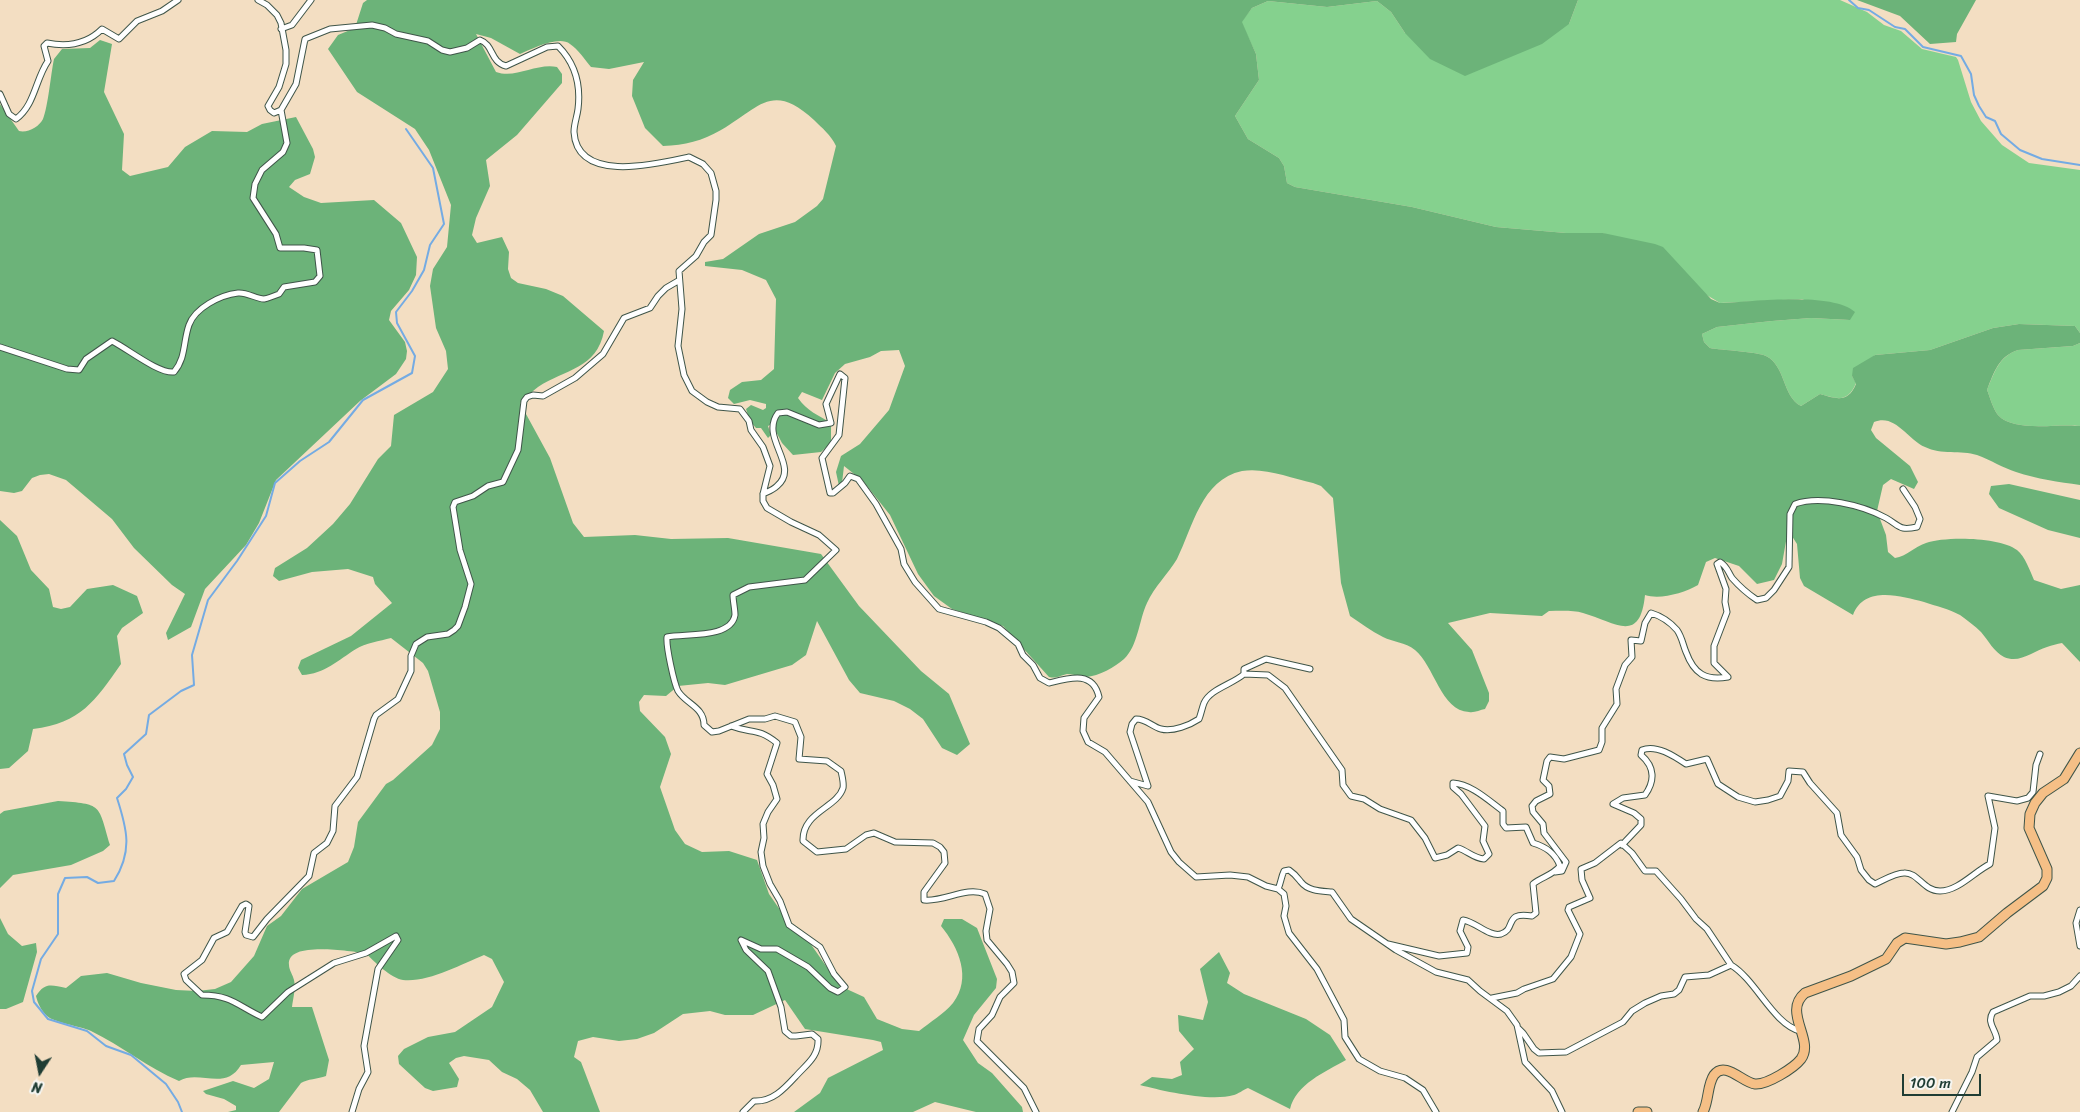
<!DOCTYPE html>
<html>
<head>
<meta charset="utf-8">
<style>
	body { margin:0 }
	#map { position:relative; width:2080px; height:1112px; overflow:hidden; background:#f3dec2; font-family:Sriracha,sans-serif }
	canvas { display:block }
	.north { position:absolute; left:15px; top:1047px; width:50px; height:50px; -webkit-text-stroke:4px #f6f6f2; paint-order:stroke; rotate:191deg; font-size:14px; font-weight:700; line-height:20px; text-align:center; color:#1f3d34 }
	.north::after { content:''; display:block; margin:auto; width:18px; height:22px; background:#1f3d34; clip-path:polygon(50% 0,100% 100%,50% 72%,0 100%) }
	.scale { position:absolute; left:1902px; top:1074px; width:79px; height:22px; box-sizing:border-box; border:2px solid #1f3d34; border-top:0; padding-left:6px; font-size:15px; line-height:18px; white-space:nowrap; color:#1f3d34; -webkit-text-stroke:4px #f6f6f2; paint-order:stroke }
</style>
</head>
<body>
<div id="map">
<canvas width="2080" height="1112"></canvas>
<div class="north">N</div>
<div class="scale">100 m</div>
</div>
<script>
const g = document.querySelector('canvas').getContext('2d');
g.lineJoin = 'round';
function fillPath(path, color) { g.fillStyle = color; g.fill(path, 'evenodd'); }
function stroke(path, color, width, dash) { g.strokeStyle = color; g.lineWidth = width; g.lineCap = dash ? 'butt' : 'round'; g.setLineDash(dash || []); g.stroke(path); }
fillPath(new Path2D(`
	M1578,0h262l27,12 17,13 17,6 21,18 34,8 2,3 13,42 10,19 21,24 27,18 51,7v163l-5,-7 -56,-2 -26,4 -63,22 -55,5 -23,21 4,7c-8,20 -19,16 -36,11l-19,12c-19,-10 -15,-40 -35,-50 -8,-4 -45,-6 -56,-8l-6,-6 -2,-8 15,-7 55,-6 39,-3 39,2 -48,-21 -82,4 -117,-70h-37l-70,-6 -84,-20 -117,-20 -8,-4 -3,-17 -5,-8 -31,-19 -13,-23 24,-36 -3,-26 -15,-32 11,-14 16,-7 59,6 50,-6 14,11 14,21 164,-9z
	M2080,343v83c-21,-3 -66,7 -82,-11 -5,-6 -8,-18 -11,-25 7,-17 12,-34 31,-40l55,-4z`), '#85d18e');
fillPath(new Path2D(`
	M367,0h1211l-9,24 -27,20 -77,32 -35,-17 -25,-26 -14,-21 -14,-11 -50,6 -59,-6 -16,7 -10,14 14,32 3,26 -24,36 13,23 31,19 5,8 3,17 8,4 117,20 84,20 70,6h37l52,11 8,3 48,52 9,4c31,-1 111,-12 135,9l-5,8 -39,-2 -39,3 -55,6 -15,7 2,8 6,6c11,2 48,4 56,8 20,10 16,40 35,50l19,-12c17,5 28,9 36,-10l-4,-8 1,-8 22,-13 55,-5 63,-22 26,-4 56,2 5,7v10l-7,3 -55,4c-19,6 -24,22 -31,40 3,7 6,19 11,25 16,18 61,8 82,11v59c-21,-3 -43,-6 -64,-13 -13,-4 -25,-12 -39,-17 -16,-5 -36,0 -52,-8 -18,-8 -30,-34 -51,-25l-3,8 5,8 34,28 8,16 -4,7 -23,-10 -8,6 -6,26 9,24 2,17 7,6c12,-2 19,-11 31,-15 19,-7 74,-6 91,7 8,6 13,21 17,30l27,9 19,-4v77l-18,-19c-5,1 -10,2 -15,4 -14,4 -27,17 -43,10 -10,-5 -16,-17 -23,-25 -6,-6 -14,-12 -21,-17 -11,-6 -24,-9 -36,-13 -23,-6 -60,-17 -71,13l-49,-29 -4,-8 -3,-34 -9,-14 -6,34 -8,16 -17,4 -18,-18 -24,-8 -9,4 -8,23c-14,8 -38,15 -53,10 -5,50 -30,27 -62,18 -10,-3 -23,-2 -34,-2l-7,5 -52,-3 -42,10 24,27 17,43v8l-4,8c-5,1 -11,4 -16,3 -28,-1 -35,-47 -54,-62 -10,-8 -22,-8 -32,-13 -12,-6 -22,-14 -33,-21l-9,-33 -8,-85 -12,-12 -8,-3c-22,-5 -49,-16 -71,-12 -41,9 -49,56 -65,88 -9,15 -23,28 -30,44 -8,17 -9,43 -23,56 -9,8 -25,17 -38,18 -6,0 -12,-3 -19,-3 -6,1 -10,5 -18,3l-46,-51 -51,-17 -18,-13 -16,-22 -28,-59 -27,-34 -19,-15 -2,17 -3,3 -3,-14 5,-16 19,-12 29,-34 16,-44 -6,-16 -18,1 -11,6 -25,7 -10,9 -13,27 -20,-8 -4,6c9,13 20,17 33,25v20l-10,9 -28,3 -11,-12 -10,-19 -4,2 3,9 -3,3 -7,-10h-5l-6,-7 -4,-12 5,-4 12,5 3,-2v-4l-16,-4 -16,4 -6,-6 2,-8 12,-8 19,-2 13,-11 2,-70 -10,-19 -24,-10 -37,-4v-4l18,-3 36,-25 36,-12 22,-16 6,-7 13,-53c-5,-11 -14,-18 -22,-26 -42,-39 -55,-12 -93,10 -19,11 -36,15 -58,16l-18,-18 -13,-32 1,-16 11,-18 -35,7 -18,-2c-6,-7 -13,-18 -21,-23 -11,-9 -38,5 -50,10l-29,-16 -15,-4 20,38c20,7 40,-9 61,-5l5,7v9l-45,52 -31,25 4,26 -14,32 -4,17 5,8 25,-6 7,15 -1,17 3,9 7,5 28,6 17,7 41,35c-7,38 -39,38 -66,56 -6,4 -11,11 -18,16l30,55 23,65 11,14 51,-2 36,4 57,-1 93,16 38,52 62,65 28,23 21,50 -13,11 -15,-7 -19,-29 -13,-10 -16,-8 -34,-8 -11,-13 -32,-59 -11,34 -14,10 -67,20 -17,-2 -30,3 -12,10 -22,-1 -5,7 1,9 25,26 6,17 -11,33 15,43 10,14 17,8 27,-1 28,9 12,34 16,23 25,26 30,43 24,11 13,22 25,10 17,2c11,-9 25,-17 34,-28 19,-25 6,-55 -12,-77l3,-7h18l15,9 20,51 -1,9 -22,27 -11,25 15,23 14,10 30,34 1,5h-47l-41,-10 -22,10h-119l26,-19 8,-15 55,-28 -2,-8 -8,-2 -68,-11 -20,-29 -32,15h-28l-15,-4 -27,3 -29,19 -17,6 -18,2 -26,-4 -15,4 -4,16 7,5 19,50h-57l-13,-22 -13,-11 -15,-7 -13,-12 -25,-4 -8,2 -7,5 10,16 -2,8 -24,4 -8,-3 -26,-24 -1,-8 6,-7 24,-12 27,-5 37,-25 12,-25 -12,-23 -8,-4c-22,9 -57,28 -81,25 -12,-2 -29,-18 -37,-27 -15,-1 -80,-13 -77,12 0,5 4,10 5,15 2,8 -1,19 -2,27h20l17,53 -3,16c-8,3 -19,3 -25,7l-22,29h-51l8,-2v-4l-12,-7 -18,-5 -3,-3 30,-10 21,7 15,-9 5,-17 -33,3c-16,27 -42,4 -62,16 -31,-13 -57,-35 -88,-50 -11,-5 -36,-8 -44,-15 -6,-6 -9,-12 -11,-20 9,-14 15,-11 30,-8l15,-12 26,-3 34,10 35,7 21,1 18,-2 16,-7 23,-26 13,-30 14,-10 21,-27 46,-27 6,-15 4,-25 28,-38 7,-4 39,-35 8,-16v-17l-12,-41 -5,-8 -32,-25c-11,3 -26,5 -35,11 -18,11 -31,25 -54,26l-4,-7 3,-8 50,-24 41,-33 -17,-19 -2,-7 -25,-8 -36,3 -33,9 -6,-5 2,-8 32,-20 26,-24 17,-20 28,-45 13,-13 3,-31 39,-23 15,-23 -2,-18 -10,-23 -6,-42 3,-17 14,-22 4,-42 -22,-55 -14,-21 -58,-37 -29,-43 10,-14 17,-7 8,-25z
	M1857,0h119l-19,34 -1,8 -26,2 -30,-28z
	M100,40l12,4 -8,48 20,42 -2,36 8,6 38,-9 17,-20 27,-16 35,1 15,-8 34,-7 17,32 2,8 -5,17 -15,6 -6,7 15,10 17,6 53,-3 27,23 16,34 -1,18 -7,15 -18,21 -2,9 16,22 2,9 -1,8 -10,15 -36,27 -84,79 -17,43 -13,22 -41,44 -14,38 -23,13 -2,-7 19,-39 -13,-9 -38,-37 -22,-29 -46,-39 -17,-6 -9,1 -8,3 -10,13 -8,2 -14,-2v-387l19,27c9,2 20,-4 24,-12 5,-12 8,-46 11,-60l8,-10 28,-1z
	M2009,484l71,16v38l-32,-8 -49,-22 -10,-14 2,-8z
	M0,520l17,16 14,34 18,19 4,18 8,2 9,-2 17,-18 26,-4 24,11 6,17 -21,15 -5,8 4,28c-26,37 -40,59 -88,65l-5,22 -19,17 -9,1z
	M58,801c45,3 40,3 52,44l-7,6 -32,14 -58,10 -13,13v-74l4,-3z
	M0,918l8,16 14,12 14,-3 1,9 -14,50 -17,7h-6z
	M1219,952l11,21 -3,10 17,11 62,25 24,16 16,25c-21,12 -50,24 -56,49l-42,-21c-5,2 -10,6 -14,7 -24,7 -71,-4 -94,-10l12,-8 20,2 10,-4 -2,-13 14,-13 -15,-18 -1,-16 25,5 5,-18 -8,-33z`), '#6cb379');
stroke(new Path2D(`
	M1849,0l9,8 11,2 26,17 10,2 18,18 38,9 10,18 3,21 5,11 7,11 9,4 6,13 19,16 22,9 38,6
	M182,1112l-4,-10 -12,-18 -35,-29 -25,-9 -19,-15 -39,-12 -14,-17 -2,-11 9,-32 17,-25v-40l7,-16 22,-1 11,6 16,-2c19,-30 13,-52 3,-83l9,-9 7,-12 -6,-12 -3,-11 22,-20 3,-19 32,-24 13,-6 -2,-30 16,-55 29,-39 29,-45 9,-33 25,-22 29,-19 34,-42 49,-27 3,-17 -18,-33 -1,-11 16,-21 12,-21 6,-25 14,-21 -11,-56 -27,-39`), '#74abe3', 2);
const street = new Path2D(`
	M258,0l9,5 10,10 4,8 5,27v14l-7,23 -11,19 2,4 4,3 7,-3 15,-26 9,-45 25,-10 42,-4 13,3 11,6 32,7 14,9 8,2 17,-4 13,-8c14,5 10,22 26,26l41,-19 11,-1c18,18 23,39 20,63 -1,8 -4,15 -4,23 3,52 83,32 115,25l14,7 8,9 5,18v9l-5,35 -7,7 -8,14 -17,15 3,38 -4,37 6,29 8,16 15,11 11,5 22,2 9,12 2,9 12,17 7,19 -7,28v7l4,7 24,14 28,13 17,15 -31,30 -56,7 -16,8c0,6 2,14 2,20 -4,24 -50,18 -68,22 -1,10 7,46 11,54 8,13 26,16 26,34l8,7 7,-1 30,-12h16l10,-3 20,6 6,15 -2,22 28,2 14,10c1,5 3,12 2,17 -6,20 -41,24 -40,53l14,11 29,-3 20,-14 8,-2 21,9 38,1 7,4 4,5 1,11 -21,29v8c21,2 42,-14 61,-6l5,15 -4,22 1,9 20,24 5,8 2,11 -14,14 -8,18 -13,14 -2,12 47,47 12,24
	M281,29l11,-4 19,-25
	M0,94l9,20 7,5c19,-14 19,-39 32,-58l-4,-15 3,-3c20,4 40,1 55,-14l17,10 18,-18 25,-10 16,-11
	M0,347l67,22 12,1 7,-11 26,-18c16,8 47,33 62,31 12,-14 9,-30 15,-47 6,-17 31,-30 49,-32 9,-1 18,6 26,6 5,-1 10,-3 15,-5l5,-7 31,-5 5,-6 -3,-26 -13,-2h-24l-4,-14 -23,-36 2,-14 7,-14 21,-18 4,-9 -6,-33
	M763,494c4,-2 10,-4 14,-8 24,-20 -18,-48 1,-73l9,-1 32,13 12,-2 -5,-19 14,-30 5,4 -6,57 -17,23 8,35h3l12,-10 5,-7 8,3 18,25 25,45 3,15 11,18 24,27 47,13 13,6 19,16 5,11 10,10 7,13 9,5c20,-5 44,-13 50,14l-15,21 -1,13 5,11 17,10 43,50 23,50 8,10 17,15 34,-2 18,2 18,9 12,3 6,5 2,12 -2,10 5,17 28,36 27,51 1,17 14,22 21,12 25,7 18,12 13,22
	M1310,669l-44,-10 -22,10v5l24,1 17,13 57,82 1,15 8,11 13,3 16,10 31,11 14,18 10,20 12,-3 11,-7c10,3 15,10 26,11l5,-5 -6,-13 2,-15 -24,-32 -8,-7v-4c18,1 35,17 50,28v13l3,4 20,-1 7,16c13,4 22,10 27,23 -7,9 -18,11 -27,18l3,29 -4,3c-29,-5 -15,13 -31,18 -12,3 -25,-12 -38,-14l-3,11 8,16 -1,6 -28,3 -51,-12
	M731,726c21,8 26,1 46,17l-10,31 6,11 4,14 -9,13 -5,12 1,14 -3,14 2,14 7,18 10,17 9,24 31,22 14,27 11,13 -7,5 -8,-4 -22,-21 -31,-18h-16l-20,-9 5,10 22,21 13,36 4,24 6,5h5l16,-2 6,5c1,17 -11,25 -21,36 -12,13 -24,27 -43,26l-11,11
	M1130,781l18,5 -18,-54 2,-8 4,-5c11,0 16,8 25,10 12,3 29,-4 38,-10 2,-5 3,-11 5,-16 6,-14 29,-19 40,-29
	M1622,845l19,-20v-6l-7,-6 -21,-9 10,-6 22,-3c10,-14 10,-28 -4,-40l1,-5c14,-6 32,6 44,14l21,-5 11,25 20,13 17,5 13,-2 12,-4 8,-15 1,-10 14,1 7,11 27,30 4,22 16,22 4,13 8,10 6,4c9,-4 20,-11 29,-11 14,-1 19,18 36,18 18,0 34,-19 50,-27l5,-36 -7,-32 29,5 11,-3 5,-6 3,-27 4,-11
	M1555,872l7,-1 4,-9 -22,-29 -1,-9 -10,-12 -1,-6 4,-5 14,-7 -1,-8 -6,-6 4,-19 3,-4 14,2 35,-9 3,-8v-14l15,-24 -1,-15 9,-24 7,-8 -1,-17 10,1 4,-18 6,-10c10,3 19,9 26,17 5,7 6,15 9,22 8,22 20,29 42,25l-14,-14v-17l13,-34 -2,-10 1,-13 -9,-25 3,-2c7,4 8,10 12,16 7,8 16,16 25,22l9,-2 8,-8 15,-23 1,-53 5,-10c25,-9 67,1 91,14 14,8 13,13 31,9l3,-8 -5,-12 -12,-18
	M1278,889c3,-6 3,-12 6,-18l5,-1c6,4 8,7 12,12 7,9 20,9 31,10l19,27 45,31 40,22 32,8 12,11 27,20 10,14 8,37 27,29 10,21
	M2080,910l-4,13 4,23
	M1492,998l25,-5 7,-4 29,-10 18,-22 9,-23 -12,-24 1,-3 21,-9 -8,-18 -1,-11 14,-6 26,-20 11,10 13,18h11l25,28 15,20 11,10 24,36
	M1518,1028l5,5 11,16 5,4 27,-1 57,-30 9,-11 13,-8 16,-7 13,-2 5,-4 6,-13 24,-2 22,-10c25,15 42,59 69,66
	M352,1112l7,-23 9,-17 -4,-26 14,-77 20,-29 -2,-4 -30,17 -32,10 -46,29 -26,25c-24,-11 -31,-22 -60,-22l-16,-15 -2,-6 18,-14 12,-22 13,-6 15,-26 4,-2 3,2 -4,26 1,3 7,2 14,-18 42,-43 5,-23 13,-10 6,-12 2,-25 22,-29 17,-58 2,-4 22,-16 13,-28v-15l5,-12 11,-7 21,-3 6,-4 4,-4 7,-19 6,-23 -11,-34 -7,-43 2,-5 18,-6 15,-10 15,-4 15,-32 6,-49 3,-4 6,-2 10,1 32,-18 28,-24 21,-36 26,-10 8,-12 8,-8 12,-7
	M1952,1112l20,-40 5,-15 20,-17c-1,-11 -11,-17 -4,-28l37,-16h14l15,-4 12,-6 9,-10`);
const highway = new Path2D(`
	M1638,1112h9
	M1703,1112c6,-11 4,-27 11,-37 11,-15 29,8 41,9 12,1 39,-16 46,-25 14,-19 -19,-47 4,-66l46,-17 35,-17 11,-16 8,-5 41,6 14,-2 19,-5 28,-24 36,-27 4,-8v-9l-18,-41 1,-14 5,-11 8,-10 21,-14 16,-26`);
stroke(street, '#3f5549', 7);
stroke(highway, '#3f5549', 11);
stroke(street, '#fff', 5);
stroke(highway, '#f5bf86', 9);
</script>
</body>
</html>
